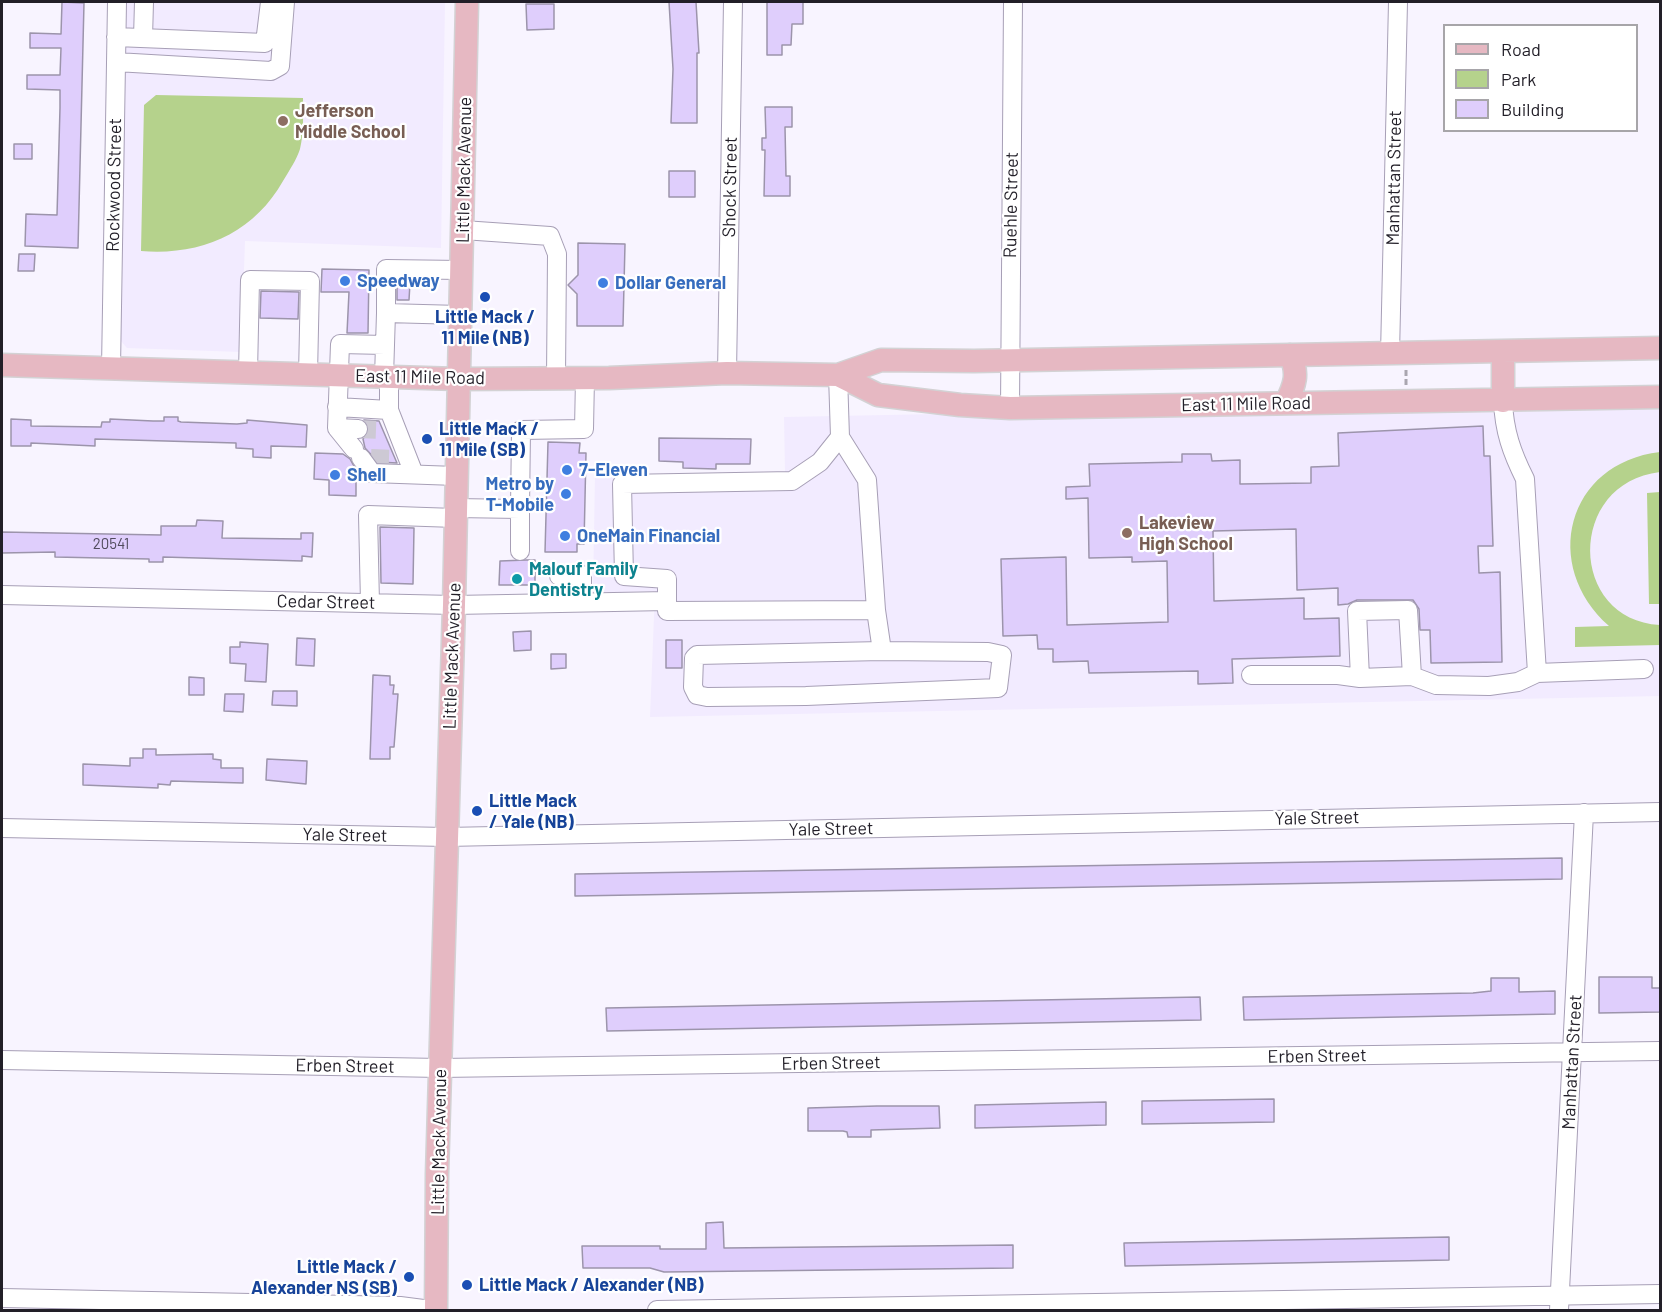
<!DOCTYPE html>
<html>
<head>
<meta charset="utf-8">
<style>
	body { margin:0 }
	#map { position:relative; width:1662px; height:1312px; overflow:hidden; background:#f8f4ff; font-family:Barlow,sans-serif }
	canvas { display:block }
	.frame { position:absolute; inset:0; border:3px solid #221f28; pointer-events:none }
	.legend { position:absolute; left:1443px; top:24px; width:195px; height:108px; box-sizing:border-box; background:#fff; border:2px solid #a7a5a9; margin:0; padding:8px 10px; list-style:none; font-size:18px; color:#221f28 }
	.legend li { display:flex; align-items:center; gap:12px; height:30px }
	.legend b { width:30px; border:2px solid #a7a5a9 }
</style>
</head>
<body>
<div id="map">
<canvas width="1662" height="1312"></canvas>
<div class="frame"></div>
<ul class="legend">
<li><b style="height:8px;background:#e6b8c2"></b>Road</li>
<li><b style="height:16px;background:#b5d28c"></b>Park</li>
<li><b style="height:16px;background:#dfcefc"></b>Building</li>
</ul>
</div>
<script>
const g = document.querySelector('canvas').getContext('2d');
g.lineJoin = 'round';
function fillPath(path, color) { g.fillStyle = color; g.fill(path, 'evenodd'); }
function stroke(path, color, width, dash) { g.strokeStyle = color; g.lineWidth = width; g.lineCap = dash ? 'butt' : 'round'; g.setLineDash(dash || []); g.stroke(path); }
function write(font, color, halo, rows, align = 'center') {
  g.font = font + ' Barlow,sans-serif'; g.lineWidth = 4.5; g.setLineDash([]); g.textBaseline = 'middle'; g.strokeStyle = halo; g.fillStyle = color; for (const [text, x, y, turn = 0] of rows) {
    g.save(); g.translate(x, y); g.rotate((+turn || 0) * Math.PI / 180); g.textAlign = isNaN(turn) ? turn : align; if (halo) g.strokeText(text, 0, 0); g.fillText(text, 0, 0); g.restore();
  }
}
fillPath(new Path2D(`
	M126,2h319l-4,246 -196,-7 -4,111 -114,-4 -7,-8 -1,-8z
	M1660,400v296l-1010,21 5,-126 -62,2 2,-118 190,-3 -1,-55z`), '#f2ebff');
fillPath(new Path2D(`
	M156,95l147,3c0,16 1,35 -3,51 -3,10 -11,22 -17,32 -30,53 -83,75 -142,70l3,-146z
	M1660,452v20c-94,11 -92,148 0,153v20l-85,2v-20l34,-1c-68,-60 -43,-163 51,-174z
	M1660,492v112h-11l-2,-111z`), '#b5d28c');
const building = new Path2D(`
	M62,2l22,1 -6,245 -53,-2 1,-32 31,1 3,-107v-18l-33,-1v-14h33l1,-27h-31v-15l31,1z
	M669,2h27l3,51h-2v70h-26l2,-54z
	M767,2h36v22h-11l-1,21h-9v10h-15z
	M526,4h28v25l-27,1z
	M765,107h27v20h-7l1,49h4v20h-26l1,-46h-3v-12h4z
	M14,144h18v15h-18z
	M669,171h26v26h-26z
	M578,243l47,1 -2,82h-46v-32l-9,-9 10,-10z
	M19,254h16l-1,17h-16z
	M322,269l47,1 -1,63h-21l2,-41h-28z
	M397,283h13l-1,17h-12z
	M261,291l38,1 -1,27 -38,-1z
	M164,417h14v4l3,1 56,2 10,-1v-3l60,5 -1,22 -35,-1v12l-18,-1v-8l-17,-1v-5l-141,-4v7l-64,-3v3h-20v-27l20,1v6l70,1 1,-5h8v-3l43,2h11z
	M364,420l15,1 18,42 -19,-1 -13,-14 -2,-9 6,-10z
	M1483,426l1,30h6l3,90h-15l1,27 21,-1 2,90 -71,1 -1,-33h-10l-1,-21 -6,-9h-56l-9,4 -10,1v-17l-41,2 -1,-61 -83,2 1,70 90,-3v21l35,-1 1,38 -108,3 1,24 -35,1v-13l-109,2 -1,-12 -35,1v-13h-15l-1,-14 -34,1 -2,-77 65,-2 1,68 101,-3 -1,-61 -35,1v-5l-43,1 -1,-60 -22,1v-12l24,-1 -1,-22 93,-2v-8h29l1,7 28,-1v24l71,-1v-16l28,-1 -1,-33z
	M659,438l92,1 -1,25h-34v5l-33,-1v-6l-24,-1z
	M548,442l32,1 -1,10h7l-2,91h-7v8h-32z
	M315,453l28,1 7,5 6,11v26l-27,-1v-15l-15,-1z
	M197,520l26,1 -1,17 79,1v-6h12l-1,24 -10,-1v5l-139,-4v5h-14v-3l-94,-2v-5l-53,1v-21l159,3v-9h35z
	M380,527l34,1 -1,56 -32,-1z
	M526,560h9v25h-36l1,-24z
	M531,631v19l-17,1 -1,-19z
	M297,638l18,1 -1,27 -18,-1z
	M666,640h16v28h-16z
	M240,642l28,2 -2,38 -21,-1 1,-17 -16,-1v-16h10z
	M551,654h15v14l-15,1z
	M373,675l17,1v9h4l-1,9h5l-4,53h-4v12h-20z
	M189,677l15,1v17h-15z
	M273,691h24v15l-25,-1z
	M225,694h19l-1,18 -19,-1z
	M143,749h13v6l57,-1v5l8,1v8h22v15l-72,-2 -1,4 -12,-1v4l-75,-3v-21l47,2v-8h13z
	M267,759l40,2 -1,23 -40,-4z
	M1562,858v21l-987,17v-22z
	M1599,977h53v11h8v24l-61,1z
	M1491,978h28v14l36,-1v23l-311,6 -1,-23 230,-4 18,-2z
	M1200,997l1,23 -594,11 -1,-23z
	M1274,1099v23l-132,2v-23z
	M1106,1102v23l-131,3v-23z
	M877,1106h62l1,22 -69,2v7h-23l-1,-5 -4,-1h-35v-23z
	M723,1222l1,26 289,-3v23l-349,4 -14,-4h-67l-1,-22h78v3h46v-26z
	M1449,1237v23l-324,6 -1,-23z`);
fillPath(building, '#dfcefc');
stroke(building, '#9c94ab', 1.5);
stroke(new Path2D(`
	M358,429l26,1
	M371,458l27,1`), '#cdc9d4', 18, [18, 9]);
const minor = new Path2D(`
	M116,37l149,6 5,-41
	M143,38l1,-36
	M116,62l155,9 9,-5 5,-64
	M463,230l87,6 7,18 -1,124
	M460,315l-74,-2v-44l75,1
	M1390,354l8,-352
	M111,368l6,-366
	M248,373l2,-93 60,1 -2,94
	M727,373l6,-371
	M838,375l2,62 -20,25 -28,19 -170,3 2,92 43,3v32l209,-1 -9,-130 -27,-43
	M384,377l2,-64
	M389,377v33l25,64
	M1503,401c1,30 9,52 22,78l12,194 107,-4
	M337,407l52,3
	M1010,408l3,-406
	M337,428l21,1
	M354,449l-17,-21 3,-84 45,1
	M361,458l11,15 84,3
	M455,508l65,1 1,-79 63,-1 1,-51
	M520,509v42
	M559,576l23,-1v27
	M2,595l452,10 213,-4
	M370,603l-2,-88 87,3
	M876,610l6,41 106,1 14,3 -4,33 -192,8 -99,1 -10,-2 -4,-8 1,-29 3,-3 185,-4
	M1251,675h87l22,3
	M1412,676l-4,-66 -51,1 3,67 52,-2 24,9 53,1 29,-4 19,-9
	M2,828l444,9 1214,-25
	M2,1060l438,8 1220,-17
	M2,1298l398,8 31,4
	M657,1310l1003,-16
	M1559,1310l25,-497`);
const major = new Path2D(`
	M1503,351v50
	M2,365l456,14 151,-1 118,-5 111,2 43,-15 93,1 686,-13
	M838,375l40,20 82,10 50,3 650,-11
	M1286,403c9,-18 13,-30 4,-48
	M436,1310l1,-136 17,-569 13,-603`);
stroke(minor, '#a79fb6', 20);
stroke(major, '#d3d2d4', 25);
stroke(new Path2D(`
	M1406,370v15`), '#aaa6b0', 3, [6, 3]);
stroke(minor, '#fff', 18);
stroke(major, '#e6b8c2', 22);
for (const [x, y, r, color] of [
	[283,121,6,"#8d6e63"],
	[345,281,6,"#3f7fe0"],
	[603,283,6,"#3f7fe0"],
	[485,297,6,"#1a4fb4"],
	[427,439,6,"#1a4fb4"],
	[567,470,6,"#3f7fe0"],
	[335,475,6,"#3f7fe0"],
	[566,494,6,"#3f7fe0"],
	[1127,533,6,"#8d6e63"],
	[565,536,6,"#3f7fe0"],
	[517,579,6,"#0f9aa8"],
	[477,811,6,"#1a4fb4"],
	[409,1277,6,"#1a4fb4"],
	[467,1285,6,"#1a4fb4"]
]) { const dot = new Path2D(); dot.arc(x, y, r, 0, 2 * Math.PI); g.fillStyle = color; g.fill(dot); stroke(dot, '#fff', 2); }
write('15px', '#514b5d', null, [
	["20541",111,544]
]);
write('bold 18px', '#785e54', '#fff', [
	["Jefferson",295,111],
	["Middle School",295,132],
	["Lakeview",1139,523],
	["High School",1139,544]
], 'left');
write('18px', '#221f28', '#fff', [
	["Little Mack Avenue",464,170,-89],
	["Manhattan Street",1394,178,-89],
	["Rockwood Street",114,185,-89],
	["Shock Street",730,187,-89],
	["Ruehle Street",1011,205,-89],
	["East 11 Mile Road",420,377,1],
	["East 11 Mile Road",1246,404,-1],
	["Cedar Street",326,602,1],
	["Little Mack Avenue",452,656,-88],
	["Yale Street",1317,818,-1],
	["Yale Street",831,829,-1],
	["Yale Street",345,835,1],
	["Erben Street",1317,1056,-1],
	["Manhattan Street",1572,1062,-87],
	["Erben Street",831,1063,-1],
	["Erben Street",345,1066,1],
	["Little Mack Avenue",439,1142,-89]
]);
write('bold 18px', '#366cbe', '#fff', [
	["Speedway",357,281],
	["Dollar General",615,283],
	["7-Eleven",579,470],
	["Shell",347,475],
	["Metro by",554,484,"right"],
	["T-Mobile",554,505,"right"],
	["OneMain Financial",577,536]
], 'left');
write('bold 18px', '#164399', '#fff', [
	["Little Mack /",485,317,"center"],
	["11 Mile (NB)",485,338,"center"],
	["Little Mack /",439,429],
	["11 Mile (SB)",439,450],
	["Little Mack",489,801],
	["/ Yale (NB)",489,822],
	["Little Mack /",397,1267,"right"],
	["Alexander NS (SB)",397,1288,"right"],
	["Little Mack / Alexander (NB)",479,1285]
], 'left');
write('bold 18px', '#0d838f', '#fff', [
	["Malouf Family",529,569],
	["Dentistry",529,590]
], 'left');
</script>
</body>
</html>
